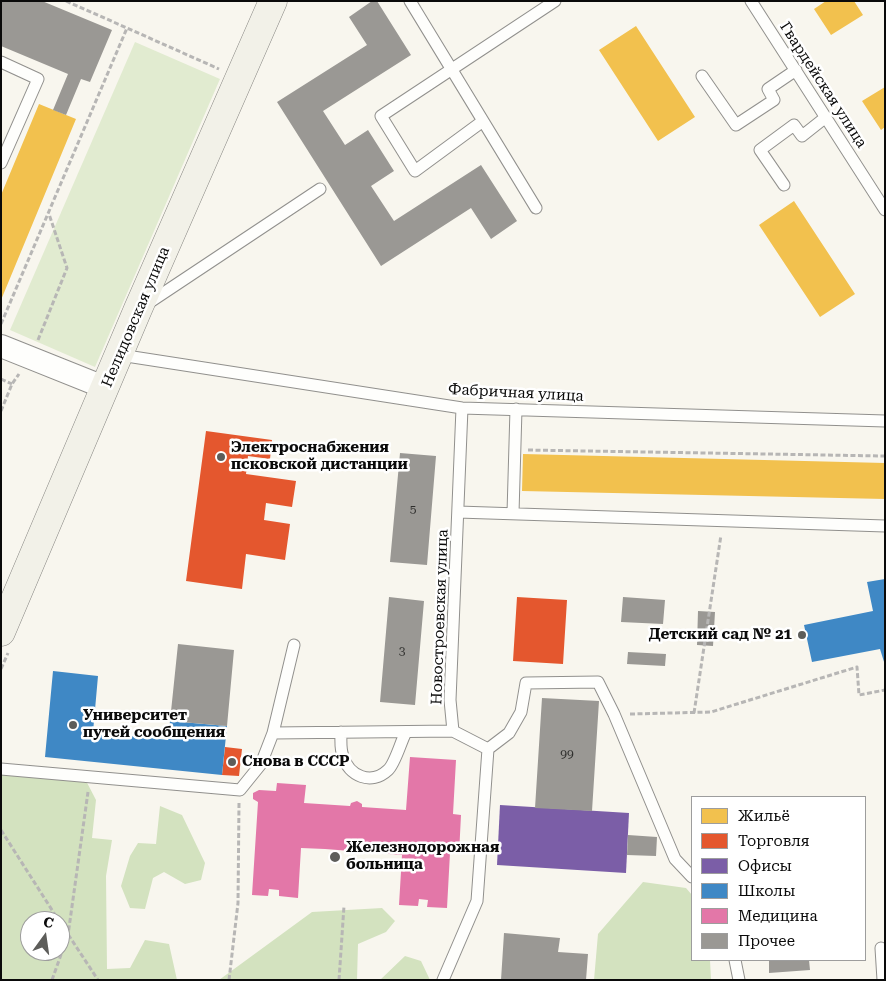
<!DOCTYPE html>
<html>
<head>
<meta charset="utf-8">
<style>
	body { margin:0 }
	#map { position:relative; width:886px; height:981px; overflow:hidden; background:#f8f6ee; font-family:"Roboto Serif",serif }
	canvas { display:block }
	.frame { position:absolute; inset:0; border:2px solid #0a0a0a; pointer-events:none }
	.legend { position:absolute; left:691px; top:796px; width:175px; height:165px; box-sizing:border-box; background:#fff; border:1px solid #9d9d9d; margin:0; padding:6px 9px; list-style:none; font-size:15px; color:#0a0a0a }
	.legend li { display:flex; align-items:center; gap:10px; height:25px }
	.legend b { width:25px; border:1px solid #9d9d9d }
	.north { position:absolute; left:20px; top:911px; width:50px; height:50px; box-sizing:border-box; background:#fff; border:1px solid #9d9d9d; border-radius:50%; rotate:14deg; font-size:14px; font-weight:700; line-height:20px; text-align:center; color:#0a0a0a }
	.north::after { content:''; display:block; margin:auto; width:18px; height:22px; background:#5d5d5a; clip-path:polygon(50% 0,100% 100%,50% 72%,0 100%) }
</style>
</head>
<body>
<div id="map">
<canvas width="886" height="981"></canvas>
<div class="frame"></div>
<ul class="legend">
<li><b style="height:14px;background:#f2c14e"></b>Жильё</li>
<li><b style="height:14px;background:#e4572e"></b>Торговля</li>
<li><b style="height:14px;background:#7b5ea7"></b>Офисы</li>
<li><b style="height:14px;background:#3f88c5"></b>Школы</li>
<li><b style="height:14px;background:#e377a8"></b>Медицина</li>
<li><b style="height:14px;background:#9a9894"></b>Прочее</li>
</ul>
<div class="north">С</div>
</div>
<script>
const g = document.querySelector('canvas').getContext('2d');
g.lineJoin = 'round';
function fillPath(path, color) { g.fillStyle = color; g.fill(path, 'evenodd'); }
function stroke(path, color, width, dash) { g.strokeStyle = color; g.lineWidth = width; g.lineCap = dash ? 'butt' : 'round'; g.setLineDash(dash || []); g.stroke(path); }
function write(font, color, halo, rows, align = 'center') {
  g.font = font + ' "Roboto Serif",serif'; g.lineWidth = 5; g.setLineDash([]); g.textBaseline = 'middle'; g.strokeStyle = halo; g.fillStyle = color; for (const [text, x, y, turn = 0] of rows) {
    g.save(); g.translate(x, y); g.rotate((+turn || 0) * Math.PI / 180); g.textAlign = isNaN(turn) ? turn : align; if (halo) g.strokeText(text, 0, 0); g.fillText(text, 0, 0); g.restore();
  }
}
fillPath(new Path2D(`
	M135,42l85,37 -125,288 -85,-37z`), '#e1ebd0');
fillPath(new Path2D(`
	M1,765l81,8 14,27 -4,38 20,2 -6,36 1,93 23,-1 15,-28 24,4 8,36h-176zM30,921h30v30h-30z
	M160,806l22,9 23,48 -4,17 -16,4 -21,-12 -11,6 -8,31 -15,-1 -9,-22 9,-30 8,-13 18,1z
	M643,882l43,6 6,7v65h18l1,20h-117l4,-46z
	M382,908l13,13 -9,11 -28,12 -1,36h-138l93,-68z
	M405,956l16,5 9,19h-50z`), '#d3e2bf');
fillPath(new Path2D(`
	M826,1h28l9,14 -32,20 -17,-26z
	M636,26l59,91 -37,24 -59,-91z
	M885,87v40l-4,3 -19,-29z
	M39,104l37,15 -75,181v-105z
	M794,201l61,93 -35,23 -61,-92z
	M523,454l362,9v36l-363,-8z`), '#f2c14e');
fillPath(new Path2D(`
	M206,431l66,9 -2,19 -22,-3 -2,18 50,7 -4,26 -26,-4 -2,17 26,4 -5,36 -39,-6 -4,35 -56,-8z
	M517,597l50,3 -4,64 -50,-3z
	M225,747l17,2 -3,27 -17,-1z`), '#e4572e');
fillPath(new Path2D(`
	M500,805l129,8 -3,60 -129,-8z`), '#7b5ea7');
fillPath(new Path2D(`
	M885,579v86l-5,-16 -68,13 -8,-37 69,-14 -6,-29z
	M53,671l45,5 -5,56 75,8 2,-19 57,5 -5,49 -177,-18z`), '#3f88c5');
fillPath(new Path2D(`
	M410,757l46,3 -3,54 8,1 -2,39 -9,-1 -3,55 -20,-1 1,-7 -9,-1 -1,7 -19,-1 3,-50 -77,-6 -24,-1 -3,50 -19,-2v-6l-10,-1 -1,7 -16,-1 6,-93 -5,-3v-6l6,-3 17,1 1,-8 29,2 -2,18 46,3 1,-3 6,-2 5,3v3l44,3z`), '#e377a8');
fillPath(new Path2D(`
	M1,1h41l70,29 -22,52 -9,-3 -15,36 -13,-5 15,-36 -67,-28z
	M372,1h5l34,54 -88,56 22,34 23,-15 26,41 -23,15 23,35 87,-56 36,56 -26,18 -20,-31 -90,58 -104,-164 90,-57 -18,-28z
	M400,453l36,3 -9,109 -37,-3z
	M389,597l35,4 -9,104 -35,-3z
	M623,597l42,3 -2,24 -42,-2z
	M698,611l17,1 -2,34 -16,-1z
	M178,644l56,6 -7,76 -57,-5z
	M628,652l38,2 -1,12 -38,-2z
	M542,698l57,3 -7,110 -57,-3z
	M628,835l29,2 -1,19 -29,-1z
	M504,933l56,5 -2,14 30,2 -2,26h-85z
	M769,960h40l1,10 -41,3z`), '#9a9894');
const lane = new Path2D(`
	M410,1l126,207
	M751,1l134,209
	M1,62l37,17 -37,84
	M702,76l34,49 38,-25 -6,-11 28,-19
	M483,121l-68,50 -34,-55 174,-115
	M784,185l-24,-35 34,-25 8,11 24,-19
	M144,306l176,-117
	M120,355l342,53 423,13
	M458,512l427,14
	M513,513l3,-104
	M341,732c0,8 -1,17 2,24 6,20 28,30 45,14 7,-6 13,-29 18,-38
	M273,733l21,-88
	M488,749l21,-16 12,-21 5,-29 72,-1 16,32 61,145 17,18
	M1,769l239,21 21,-26 12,-31 180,-2
	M881,948l2,32
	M735,960l4,20
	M443,980l34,-79 11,-152 -35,-18 -3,-31 12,-292`);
const street = new Path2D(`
	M1,346l105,42`);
const secondary = new Path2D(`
	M1,632l137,-323 135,-308`);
stroke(lane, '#91908d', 13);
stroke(street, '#91908d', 24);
stroke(secondary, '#888783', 29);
stroke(new Path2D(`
	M66,1l61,27
	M1,324l126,-296 92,41
	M38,340l29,-72 -18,-54
	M1,379l11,5
	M1,411l11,-27 7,-10
	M528,450l357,6
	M1,669l7,-16
	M694,713l27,-178
	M630,714l81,-2 146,-45 2,28 26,-5
	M1,830l58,91
	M60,922l38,58
	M52,980l16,-45 20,-143
	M229,980l9,-77 1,-100
	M339,980l5,-74`), '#b7b6b5', 3, [5, 2.5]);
stroke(lane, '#fefefc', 11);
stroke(street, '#fefefc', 22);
stroke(secondary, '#f2f1e8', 28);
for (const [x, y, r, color] of [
	[221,457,5,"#5d5d5a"],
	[802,635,5,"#5d5d5a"],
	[73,725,5,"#5d5d5a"],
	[232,762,5,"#5d5d5a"],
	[335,857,6,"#5d5d5a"]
]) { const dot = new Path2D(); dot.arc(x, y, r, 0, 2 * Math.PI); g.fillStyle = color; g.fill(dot); stroke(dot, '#fff', 2); }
write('12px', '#2e2e2c', null, [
	["5",413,509],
	["3",402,651],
	["99",567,754]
]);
write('15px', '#0a0a0a', '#fff', [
	["Гвардейская улица",823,85,57],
	["Нелидовская улица",136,317,-67],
	["Фабричная улица",516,393,3],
	["Новостроевская улица",440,617,-88]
]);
write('bold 15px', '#0a0a0a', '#fff', [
	["Электроснабжения",231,448],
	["псковской дистанции",231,465],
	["Детский сад № 21",792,635,"right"],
	["Университет",83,716],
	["путей сообщения",83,733],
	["Снова в СССР",242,762],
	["Железнодорожная",346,848],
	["больница",346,865]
], 'left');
</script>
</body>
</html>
